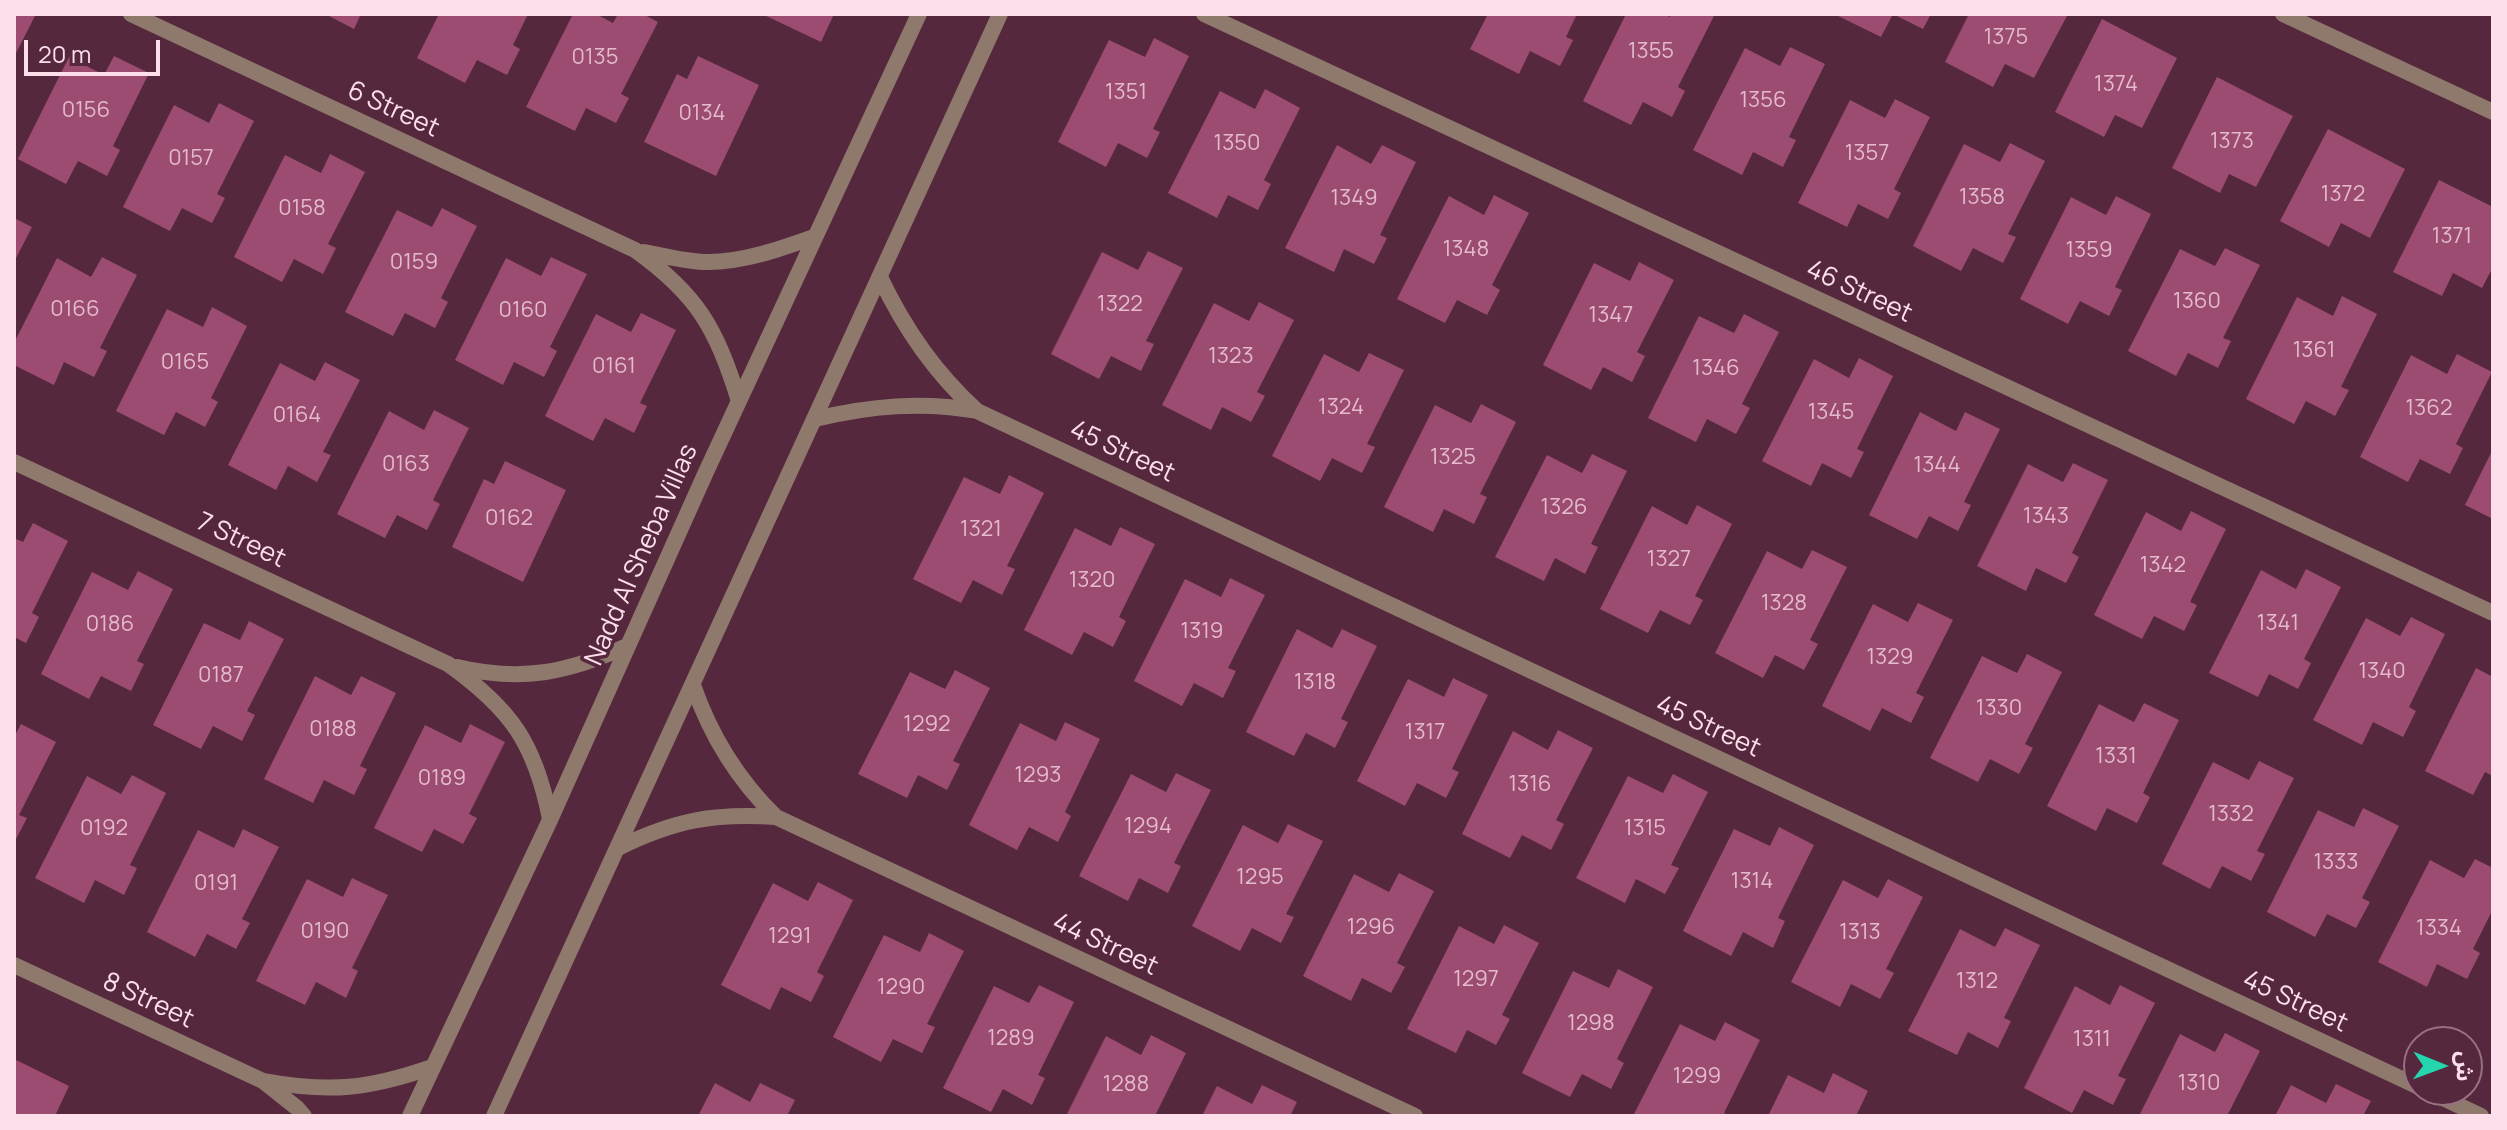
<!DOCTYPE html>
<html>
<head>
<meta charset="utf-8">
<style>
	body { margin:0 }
	#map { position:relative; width:2507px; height:1130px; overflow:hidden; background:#55283d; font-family:Manrope,"Noto Sans Arabic",sans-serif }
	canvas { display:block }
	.frame { position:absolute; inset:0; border:16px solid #fddfeb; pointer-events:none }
	.north { position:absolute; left:2403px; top:1026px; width:80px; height:80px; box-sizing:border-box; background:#55283d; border:2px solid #987183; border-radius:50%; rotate:91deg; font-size:22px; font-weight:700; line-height:32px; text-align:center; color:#fddfeb }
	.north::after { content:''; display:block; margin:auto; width:28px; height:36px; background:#25d5ae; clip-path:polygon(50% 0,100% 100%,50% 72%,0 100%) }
	.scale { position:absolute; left:24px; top:40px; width:136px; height:36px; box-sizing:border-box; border:4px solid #fddfeb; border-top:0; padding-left:10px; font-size:24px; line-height:28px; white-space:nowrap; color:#fddfeb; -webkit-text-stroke:6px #55283d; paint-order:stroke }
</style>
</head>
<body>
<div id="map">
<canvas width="2507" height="1130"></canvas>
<div class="frame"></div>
<div class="north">ش</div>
<div class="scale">20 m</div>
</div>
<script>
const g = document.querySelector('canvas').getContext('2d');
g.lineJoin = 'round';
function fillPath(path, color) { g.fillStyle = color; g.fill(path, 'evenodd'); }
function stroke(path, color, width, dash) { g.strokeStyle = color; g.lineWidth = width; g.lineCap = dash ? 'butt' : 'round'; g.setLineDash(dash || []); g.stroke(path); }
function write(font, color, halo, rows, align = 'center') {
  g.font = font + ' Manrope,sans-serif'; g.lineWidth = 7; g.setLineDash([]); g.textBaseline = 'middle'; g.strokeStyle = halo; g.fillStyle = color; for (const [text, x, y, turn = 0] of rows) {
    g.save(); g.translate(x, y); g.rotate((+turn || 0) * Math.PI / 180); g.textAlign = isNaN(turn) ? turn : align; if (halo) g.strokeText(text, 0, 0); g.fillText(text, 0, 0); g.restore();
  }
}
fillPath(new Path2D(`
	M14,14l21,2 -21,41z
	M325,14h36l-7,15z
	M439,14h89l-15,31 7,4 -13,26 -30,-15 -12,23 -48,-25z
	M573,14h23l17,9 5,-9h25l15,8 -37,72 8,4 -13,25 -30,-15 -11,23 -49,-24z
	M762,14h72l-13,28z
	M1488,14h89l-11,23 7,3 -13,26 -30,-15 -11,23 -49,-25z
	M1626,14h38l6,3 1,-3h44l-37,73 7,4 -13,26 -29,-15 -12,23 -48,-24z
	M1834,14h97l-8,15 -30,-15 -12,23z
	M1969,14h99l-34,64 -29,-14 -12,23 -48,-25z
	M2102,19l75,39 -35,70 -27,-13 -11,22 -49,-25z
	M1154,38l35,18 -36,73 7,3 -13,26 -29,-15 -12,24 -48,-25 51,-102 36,17z
	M1790,47l35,17 -36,73 7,3 -13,27 -30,-15 -11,23 -49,-25 52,-102 35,18z
	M114,56l35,17 -36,73 7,4 -13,26 -29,-15 -12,23 -48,-25 51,-102 35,18z
	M698,56l61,29 -43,91 -72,-34 33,-68 10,5z
	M2217,77l76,39 -37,71 -27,-13 -9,19 -48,-25z
	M1265,89l35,19 -36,72 7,4 -13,26 -30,-15 -11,23 -49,-25 52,-102 35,18z
	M1895,99l35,18 -36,72 7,4 -13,26 -30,-15 -11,23 -49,-24 52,-103 35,18z
	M219,103l35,18 -37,73 8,4 -13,25 -30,-15 -12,23 -47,-24 51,-102 35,18z
	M2328,129l77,40 -35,69 -29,-15 -12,24 -49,-26z
	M2010,143l35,18 -37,73 8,3 -13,26 -30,-15 -12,23 -48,-25 51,-102 36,18z
	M1337,145l34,19 11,-19 34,17 -36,73 7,3 -13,26 -30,-15 -10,23 -49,-24z
	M330,154l35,18 -37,72 8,4 -13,26 -29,-15 -12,23 -48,-25 51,-102 36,18z
	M2439,180l54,27v60l-11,21 -29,-15 -11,23 -49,-24z
	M1494,195l35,18 -37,72 8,5 -13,25 -30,-15 -12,23 -48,-24 52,-103 35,19z
	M2116,196l35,18 -36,73 7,3 -13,26 -29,-15 -12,23 -48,-25 51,-102 35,18z
	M442,208l35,18 -36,72 7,4 -13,26 -30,-15 -12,23 -48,-24 52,-102 35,17z
	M14,218l18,9 -18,35z
	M2225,248l35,17 -37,73 8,3 -13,27 -30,-15 -12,23 -48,-25 52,-102 35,17z
	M1148,251l35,17 -37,73 8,3 -13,27 -30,-15 -12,23 -48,-25 51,-102 36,18z
	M102,257l35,18 -37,73 7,3 -13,26 -30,-15 -10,23 -40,-20v-22l43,-85 34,19z
	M551,257l36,17 -37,73 7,4 -13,26 -30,-15 -11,23 -48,-25 51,-102 35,18z
	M1639,262l35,18 -37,72 8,4 -13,26 -29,-15 -12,23 -48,-25 51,-102 36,18z
	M2342,296l35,18 -36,73 8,3 -14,26 -29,-15 -12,23 -48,-25 51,-102 36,19z
	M1259,302l35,18 -37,72 8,4 -14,26 -29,-15 -11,23 -49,-25 52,-102 35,18z
	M212,307l35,19 -36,72 7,4 -13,25 -29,-15 -12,23 -48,-24 51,-102 36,18z
	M641,313l35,17 -36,73 7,3 -13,27 -29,-15 -12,23 -48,-25 51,-102 35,18z
	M1744,314l35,18 -37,72 8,4 -14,26 -29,-15 -11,23 -48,-24 51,-102 35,17z
	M1369,353l35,17 -37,74 8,3 -13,26 -30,-15 -12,23 -48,-25 52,-102 35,18z
	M2457,354l35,18 -36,72 7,4 -13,26 -30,-15 -12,23 -48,-25 51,-102 36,19z
	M1859,358l34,18 -36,73 7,3 -13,26 -29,-15 -11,23 -49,-25 52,-102 35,19z
	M325,362l35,18 -37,72 8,3 -14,27 -29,-16 -12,24 -48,-25 52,-102 35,18z
	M1481,404l35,18 -36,72 7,3 -13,27 -30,-15 -11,23 -49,-25 51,-102 36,18z
	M434,410l35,18 -36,72 7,4 -13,26 -30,-15 -12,23 -48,-24 52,-103 35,19z
	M1920,412l36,19 9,-19 35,17 -36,73 7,3 -13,26 -29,-15 -12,23 -48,-24z
	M2493,449v70l-28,-14z
	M1592,454l35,17 -36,73 7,3 -13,27 -30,-16 -11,23 -49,-24 52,-102 35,18z
	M505,461l61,29 -43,92 -71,-35 32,-68 10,5z
	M2073,463l35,17 -36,73 7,4 -13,26 -30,-15 -10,23 -49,-25 51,-102 35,18z
	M1009,475l35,18 -37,73 8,3 -13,26 -29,-15 -12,23 -48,-24 51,-102 36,17z
	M1697,505l35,19 -37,72 8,4 -13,25 -30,-15 -12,23 -48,-24 52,-103 35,19z
	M2191,511l35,18 -36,73 7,3 -13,26 -30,-15 -12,23 -48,-24 52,-103 35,19z
	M33,523l35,18 -36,72 7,4 -13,26 -12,-6v-99l9,4z
	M1120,527l35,17 -36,73 7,4 -13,26 -29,-15 -12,23 -48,-25 51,-102 36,18z
	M1812,550l35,17 -37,73 8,4 -14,26 -29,-15 -12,23 -48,-25 52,-102 35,18z
	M2306,569l35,18 -37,72 7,4 -13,26 -29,-15 -11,23 -49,-24 52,-103 35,19z
	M138,571l35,18 -36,72 7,3 -13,27 -30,-15 -12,23 -48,-25 51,-102 36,18z
	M1230,578l35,17 -37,73 8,3 -13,27 -29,-15 -12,23 -48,-25 51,-102 36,18z
	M1918,603l35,17 -37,73 8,4 -13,26 -29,-15 -12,23 -48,-25 51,-102 35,18z
	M2411,617l34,17 -36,73 7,4 -13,26 -30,-15 -11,23 -49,-25 53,-102 34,18z
	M249,621l35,18 -37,72 8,4 -13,26 -29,-15 -12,23 -48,-24 51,-102 36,17z
	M1297,629l35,19 10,-19 35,17 -36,73 7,3 -13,26 -29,-15 -12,23 -48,-24z
	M2027,654l35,18 -37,72 8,4 -14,26 -29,-15 -12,23 -48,-24 52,-102 35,17z
	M2476,668l17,9v99l-8,-4 -12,23 -48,-24z
	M955,670l35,18 -37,73 7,3 -13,26 -29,-15 -11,23 -49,-24 52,-102 35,17z
	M315,676l36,19 10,-19 35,17 -36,73 7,3 -13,26 -30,-15 -11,23 -49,-24z
	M1453,678l35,17 -36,74 7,3 -13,26 -29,-15 -12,23 -48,-25 51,-102 36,18z
	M2144,703l35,17 -36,73 7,4 -13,26 -30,-15 -11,23 -49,-25 52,-102 35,18z
	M1065,722l35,17 -35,73 6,4 -13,26 -29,-15 -12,23 -48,-25 51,-102 36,18z
	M21,724l35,18 -37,73 8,3 -13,25v-106z
	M470,724l35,18 -36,72 8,4 -14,26 -29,-15 -12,23 -48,-24 51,-103 36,18z
	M1558,730l35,18 -37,72 8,4 -13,26 -29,-15 -12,23 -48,-24 51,-103 35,19z
	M2259,761l35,17 -37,73 8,3 -14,27 -29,-15 -12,23 -48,-25 51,-102 36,18z
	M1176,773l35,17 -37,73 7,3 -13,27 -29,-15 -11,23 -49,-25 52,-102 35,18z
	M1673,774l35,18 -37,73 8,3 -14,26 -29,-15 -11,24 -49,-25 52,-102 35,17z
	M132,775l34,18 -36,72 7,3 -13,27 -29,-15 -11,23 -49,-25 52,-102 34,18z
	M2363,808l36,18 -37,72 8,4 -14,26 -29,-14 -12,23 -48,-25 51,-102 36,17z
	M1288,824l35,17 -37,73 8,3 -13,26 -29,-15 -12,23 -48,-25 51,-101 35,18z
	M1779,827l35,18 -36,73 7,3 -12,27 -30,-16 -12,24 -48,-25 51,-102 36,17z
	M243,829l36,18 -37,72 8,4 -14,26 -29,-15 -12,23 -48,-25 51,-102 36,18z
	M2475,859l18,9v41l-20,40 7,4 -13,26 -30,-15 -10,23 -49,-25 52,-102 34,18z
	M1399,873l35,18 -37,72 8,4 -14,26 -29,-15 -11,23 -48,-25 51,-102 35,18z
	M352,878l36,17 -36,73 6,3 -12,27 -30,-16 -11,23 -49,-24 51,-102 36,18z
	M1888,879l35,18 -37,72 8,4 -14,26 -29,-15 -11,23 -49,-25 52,-102 35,18z
	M818,882l35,18 -36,72 7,4 -13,26 -30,-15 -11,23 -49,-25 52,-102 35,18z
	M1504,925l35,18 -37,72 8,4 -14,26 -29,-15 -11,23 -49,-24 52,-103 35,18z
	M2005,928l35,17 -36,73 7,3 -13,27 -30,-16 -11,23 -49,-24 52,-102 35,18z
	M929,933l35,18 -37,73 8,3 -13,26 -29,-14 -12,23 -48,-25 51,-102 36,17z
	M1618,969l35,18 -36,72 7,4 -13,26 -29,-15 -12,23 -48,-24 51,-102 36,17z
	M1039,985l35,17 -36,73 7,3 -13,27 -29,-16 -12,23 -48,-24 51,-102 35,17z
	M2120,985l35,18 -37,73 8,3 -13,26 -29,-15 -12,23 -48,-25 51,-102 35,19z
	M1725,1022l35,18 -36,73 7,3h-98l47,-92 35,17z
	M2225,1033l35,18 -33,65h-88l41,-82 35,18z
	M1151,1035l35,18 -31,63h-89l40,-80 35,19z
	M14,1059l55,27 -14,30h-41z
	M1833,1073l35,18 -12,25h-88l20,-41 36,18z
	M715,1083l35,19 10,-19 35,17 -8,16h-89z
	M2336,1084l35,17 -8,15h-88l16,-31 35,18z
	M1262,1085l35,17 -7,14h-88l15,-30 35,18z`), '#9b4c70');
stroke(new Path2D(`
	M131,14l504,236c63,45 81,78 104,151
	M1204,14l1289,599
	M2283,14l210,98
	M644,252c21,4 43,10 64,10 36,0 72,-13 106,-25
	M880,277c24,51 54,95 96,133
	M815,419c55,-13 107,-18 162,-8l1442,676
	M14,462l434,202c63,45 87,79 102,155
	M457,667c64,15 110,6 170,-21
	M693,685c18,52 44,94 83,132l639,299
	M618,848c57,-28 95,-35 158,-31
	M14,965l249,116 34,27 7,8
	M264,1081c66,12 105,8 168,-14
	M2426,1090l55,26
	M410,1116l140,-296 156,-348 213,-458
	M494,1116l506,-1102`), '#8e796c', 16);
write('22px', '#e4bacc', null, [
	["1375",2006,38],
	["1355",1651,52],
	["0135",595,58],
	["1374",2116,85],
	["1351",1126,93],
	["1356",1763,101],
	["0156",86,111],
	["0134",702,114],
	["1373",2232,142],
	["1350",1237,144],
	["1357",1867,154],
	["0157",191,159],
	["1372",2343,195],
	["1358",1982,198],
	["1349",1354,199],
	["0158",302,209],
	["1371",2452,237],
	["1348",1466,250],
	["1359",2089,251],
	["0159",414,263],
	["1360",2197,302],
	["1322",1120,305],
	["0166",75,310],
	["0160",523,311],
	["1347",1611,316],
	["1361",2314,351],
	["1323",1231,357],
	["0165",185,363],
	["0161",614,367],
	["1346",1716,369],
	["1324",1341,408],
	["1362",2429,409],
	["1345",1831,413],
	["0164",297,416],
	["1325",1453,458],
	["0163",406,465],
	["1344",1937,466],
	["1326",1564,508],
	["1343",2046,517],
	["0162",509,519],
	["1321",981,530],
	["1327",1669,560],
	["1342",2163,566],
	["1320",1092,581],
	["1328",1784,604],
	["1341",2278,624],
	["0186",110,625],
	["1319",1202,632],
	["1329",1890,658],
	["1340",2382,672],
	["0187",221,676],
	["1318",1315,683],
	["1330",1999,709],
	["1292",927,725],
	["0188",333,730],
	["1317",1425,733],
	["1331",2116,757],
	["1293",1038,776],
	["0189",442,779],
	["1316",1530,785],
	["1332",2231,815],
	["1294",1148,827],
	["0192",104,829],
	["1315",1645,829],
	["1333",2336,863],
	["1295",1260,878],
	["1314",1752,882],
	["0191",216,884],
	["1296",1371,928],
	["1334",2439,929],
	["0190",325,932],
	["1313",1860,933],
	["1291",790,937],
	["1297",1476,980],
	["1312",1977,982],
	["1290",901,988],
	["1298",1591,1024],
	["1289",1011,1039],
	["1311",2092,1040],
	["1299",1697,1077],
	["1310",2199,1084],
	["1288",1126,1085]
]);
write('26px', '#fddfeb', '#55283d', [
	["6 Street",393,110,25],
	["46 Street",1859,292,25],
	["45 Street",1122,452,25],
	["7 Street",241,541,25],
	["Nadd Al Sheba Villas",642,555,-66],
	["45 Street",1708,727,25],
	["44 Street",1105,945,25],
	["8 Street",148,1001,25],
	["45 Street",2295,1002,25]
]);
</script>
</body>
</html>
